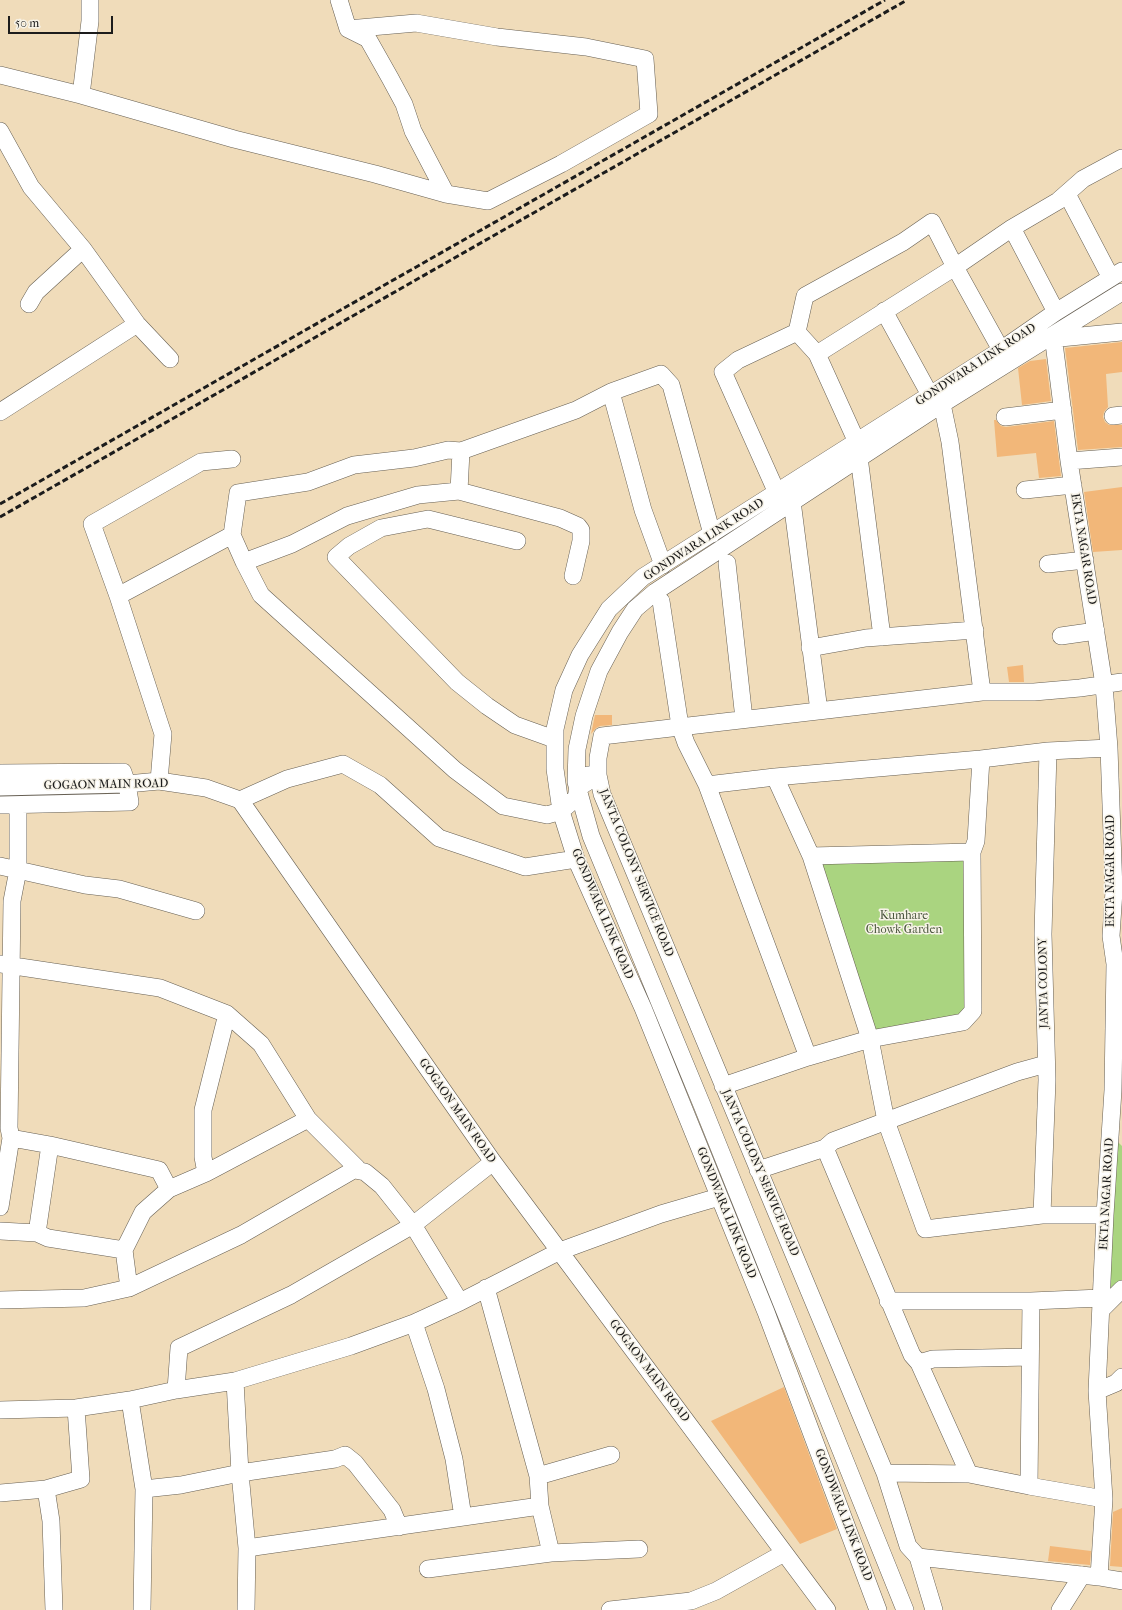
<!DOCTYPE html>
<style>
body{margin:0}
#map{position:relative;width:1122px;height:1610px;overflow:hidden;background:#f0dcba;font-family:"IM FELL French Canon",serif}
canvas{display:block}
.scale{position:absolute;left:8px;top:16px;width:105px;height:18px;box-sizing:border-box;border:2px solid #1c1c1c;border-top:0;padding-left:5px;font-size:12px;line-height:14px;white-space:nowrap;color:#1c1c1c;-webkit-text-stroke:3px #f7f3e8;paint-order:stroke}
</style>
<div id="map">
<canvas width="1122" height="1610"></canvas>
<div class="scale">50 m</div>
</div>
<script>
const context = document.querySelector('canvas').getContext('2d');
context.lineJoin = 'round';
function paint(path, color) { context.fillStyle = color; context.fill(path, 'evenodd'); }
const poly = rows => new Path2D(rows.map(r => 'M' + r).join(''));
function trace(path, color, width, dash) { context.strokeStyle = color; context.lineWidth = width; context.lineCap = dash ? 'butt' : 'round'; context.setLineDash(dash || []); context.stroke(path); }
function write(font, color, halo, rows, align = 'center') {
  context.font = font + ' "IM FELL French Canon",serif'; context.lineWidth = 3; context.setLineDash([]); context.textBaseline = 'middle'; context.strokeStyle = halo; context.fillStyle = color; for (const [text, x, y, turn = 0] of rows) {
    context.save(); context.translate(x, y); context.rotate((+turn || 0) * Math.PI / 180); context.textAlign = isNaN(turn) ? turn : align; if (halo) context.strokeText(text, 0, 0); context.fillText(text, 0, 0); context.restore();
  }
}
const green = poly([
 [972,852,973,1011,870,1039,811,856],
 [1115,1139,1122,1146,1122,1282,1106,1299]
]);
const building = poly([
 [1122,342,1122,372,1106,374,1108,407,1104,412,1103,417,1105,422,1109,425,1122,425,1122,447,1078,450,1065,348],
 [1046,359,1051,401,1022,405,1018,368,1030,361],
 [994,420,996,420,1001,426,1006,427,1054,421,1061,476,1039,478,1036,453,997,457],
 [1122,487,1122,550,1093,552,1084,492],
 [1023,665,1024,682,1009,682,1007,667],
 [595,715,612,715,612,725,600,726,596,728,591,734],
 [784,1387,837,1529,800,1544,711,1421],
 [1122,1508,1122,1567,1110,1566,1113,1512],
 [1050,1546,1091,1551,1090,1565,1048,1561]
]);
const minor = poly([
 [339,0,348,29,368,39,390,78,404,104,413,131,446,194,488,201,561,164,649,114,645,59,586,47,497,37,416,23,348,29],
 [0,75,81,95,234,139,375,174,446,194],
 [81,95,90,21,90,0],
 [0,131,31,187,83,249,137,324,170,359],
 [1067,194,1111,278],
 [1012,228,1056,312],
 [29,304,36,292,83,249],
 [884,311,930,395],
 [797,332,805,296,903,242,932,222,955,267,1012,228,1058,201,1083,179,1122,158],
 [797,332,817,354,855,438,859,457,882,637],
 [1053,335,1069,461,1104,685,1109,748,1114,891,1111,936,1115,964,1113,1090,1105,1215,1097,1391,1104,1499,1099,1577],
 [1060,338,1122,332],
 [817,354,955,267,1001,350],
 [611,392,576,410,461,451,448,450,414,458,354,465,308,482,238,493,232,535,244,562,261,595,455,770,503,806,547,815,561,811,576,798,578,788,598,775,598,758,602,736,982,692,1034,692,1080,688,1122,682],
 [942,404,950,442,982,692],
 [0,412,137,324],
 [1113,416,1122,415],
 [1005,417,1063,410],
 [461,451,459,491,560,518,578,526,581,530,581,541,573,576],
 [1069,461,1122,457],
 [1025,490,1073,485],
 [777,493,723,372,738,360,797,332],
 [792,501,819,711],
 [517,541,428,519,381,528,349,546,336,557,457,682,487,706,515,725,554,739],
 [244,562,292,544,347,516,418,495,459,491],
 [727,563,744,719],
 [1048,564,1085,560],
 [663,565,643,510,611,392,661,374,671,385,712,534],
 [118,596,232,535],
 [661,601,680,726,686,743,707,785,808,1057],
 [1061,636,1096,631],
 [810,648,866,638,975,630],
 [0,773,123,772,127,784,130,802,0,805],
 [588,775,598,775,602,794,885,1473,908,1546,918,1557,934,1610],
 [775,777,811,856,870,1039,886,1121,925,1229,1042,1215,1105,1215],
 [159,781,163,734,118,596,92,524,201,462,232,459],
 [707,785,775,777,981,759,1048,751,1109,748],
 [0,787,127,784,159,781,206,788,240,800,493,1162,827,1610],
 [240,800,287,779,343,764,380,785,439,838,525,867,576,859],
 [811,856,972,852],
 [0,866,85,885,119,889,196,911],
 [0,964,160,988,227,1014,261,1044,308,1119,357,1168,355,1170,365,1172,382,1186,413,1225,460,1302],
 [723,1086,808,1057,870,1039,963,1022,973,1011,972,852,976,841,981,759],
 [11,1138,50,1145,37,1233],
 [50,1145,159,1170,169,1189],
 [825,1148,912,1355,919,1363,969,1474],
 [758,1170,825,1148,833,1141,1017,1072,1046,1064],
 [206,1173,203,1157,203,1110,227,1014],
 [0,1207,11,1138,9,1128,12,901,18,870,18,805],
 [1042,1215,1047,1080,1043,934,1048,751],
 [0,1231,37,1233,48,1238,124,1250],
 [129,1288,124,1250,143,1212,169,1189,206,1173,308,1119],
 [486,1288,538,1476,540,1506,551,1553],
 [0,1300,84,1298,129,1288,241,1235,357,1168],
 [888,1301,1031,1301,1101,1298],
 [1101,1310,1122,1289],
 [414,1323,436,1389,454,1459,463,1517],
 [919,1363,933,1359,1030,1357],
 [235,1381,240,1473,247,1548,246,1610],
 [176,1390,179,1348,291,1295,413,1225,493,1162],
 [1097,1391,1116,1383,1122,1377],
 [130,1400,144,1489,142,1610],
 [0,1410,76,1408,130,1400,176,1390,235,1381,351,1346,414,1323,460,1302,560,1251,661,1214,719,1197],
 [885,1473,969,1474,1029,1486,1104,1499],
 [538,1476,611,1455],
 [1029,1486,1031,1301],
 [46,1489,51,1521,54,1610],
 [144,1489,181,1485,240,1473,335,1459,345,1455,355,1463,392,1510,399,1527],
 [0,1493,46,1489,81,1479,76,1408],
 [247,1548,540,1506],
 [918,1557,1099,1577,1122,1581],
 [428,1569,551,1553,639,1549],
 [610,1610,691,1601,716,1591,784,1553],
 [878,1610,766,1312,643,1008,576,859,561,811,555,769,555,729,564,690,580,655,609,609,643,577,1001,350,1056,312,1122,271],
 [905,1610,702,1105,591,836,576,782,577,749,584,716,599,671,620,632,635,609,655,592,942,404,1122,292],
 [1060,1610,1082,1575]
]);
const rail = poly([
 [0,504,885,0],
 [0,517,907,0]
]);
const streetNames = [
 ["GONDWARA LINK ROAD",976,365,-33],
 ["GONDWARA LINK ROAD",704,540,-33],
 ["EKTA NAGAR ROAD",1083,549,81],
 ["GOGAON MAIN ROAD",106,785,-1],
 ["EKTA NAGAR ROAD",1111,871,-90],
 ["JANTA COLONY SERVICE ROAD",636,873,68],
 ["GONDWARA LINK ROAD",602,914,67],
 ["JANTA COLONY",1044,983,-91],
 ["GOGAON MAIN ROAD",457,1111,55],
 ["JANTA COLONY SERVICE ROAD",760,1173,67],
 ["EKTA NAGAR ROAD",1107,1194,-87],
 ["GONDWARA LINK ROAD",726,1213,68],
 ["GOGAON MAIN ROAD",649,1371,53],
 ["GONDWARA LINK ROAD",843,1515,69]
];
const parkNames = [
 ["Kumhare",904,916],
 ["Chowk Garden",904,930]
];
paint(green, '#aad480');
paint(building, '#f2b779');
trace(minor, '#665f53', 18);
trace(minor, '#fff', 17);
trace(rail, '#1c1c1c', 3, [6, 3]);
write('12px', '#1c1c1c', '#f7f3e8', streetNames);
write('12px', '#47533a', '#f7f3e8', parkNames);
</script>
